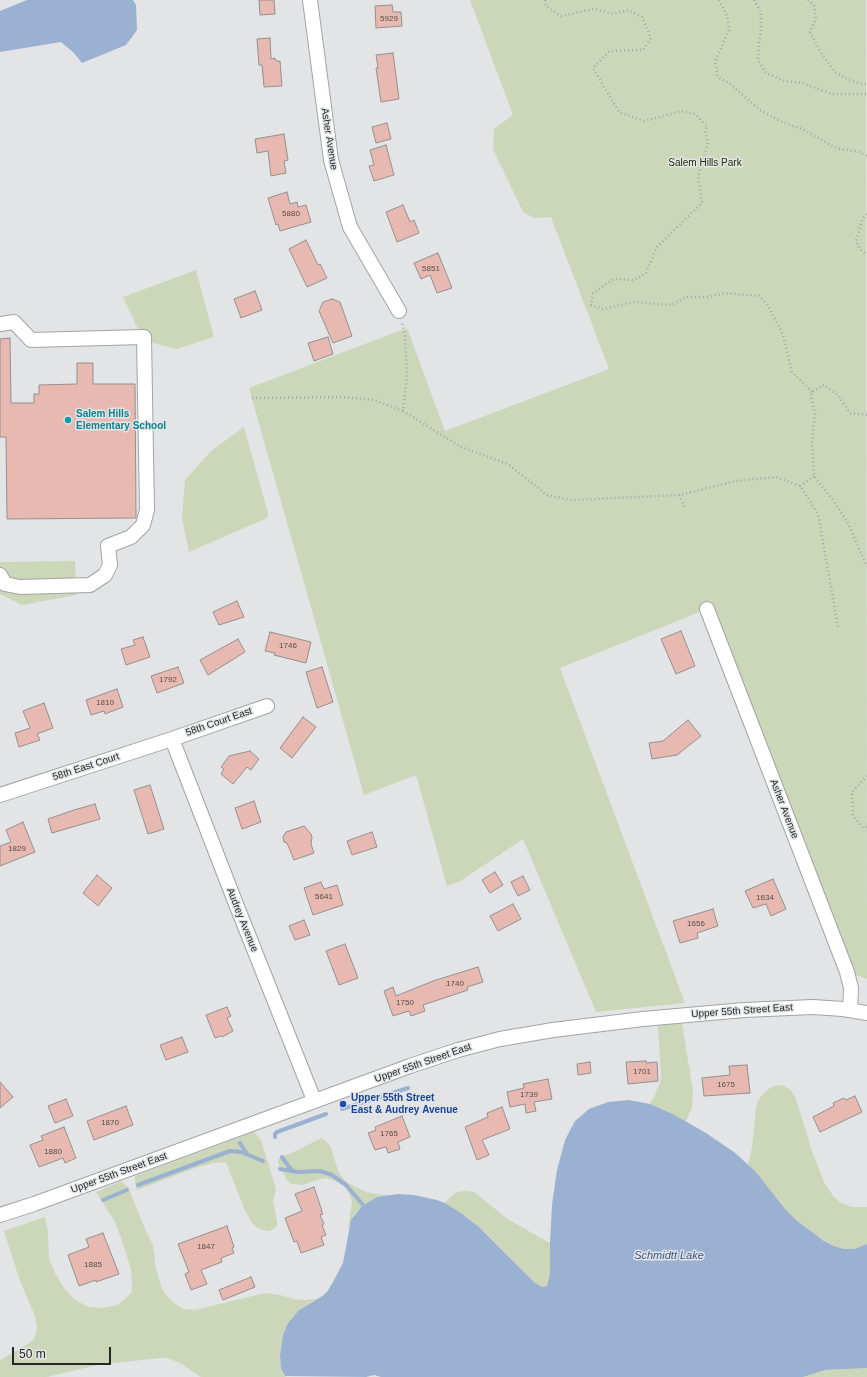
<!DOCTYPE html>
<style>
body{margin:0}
#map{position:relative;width:867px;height:1377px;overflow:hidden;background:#e3e4e6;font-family:Arial,sans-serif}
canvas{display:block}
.scale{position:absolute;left:12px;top:1347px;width:99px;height:18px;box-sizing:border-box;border:2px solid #272728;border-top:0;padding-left:5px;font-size:12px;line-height:14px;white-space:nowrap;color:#272728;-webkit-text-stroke:3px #e3e4e6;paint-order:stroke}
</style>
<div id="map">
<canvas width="867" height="1377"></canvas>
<div class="scale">50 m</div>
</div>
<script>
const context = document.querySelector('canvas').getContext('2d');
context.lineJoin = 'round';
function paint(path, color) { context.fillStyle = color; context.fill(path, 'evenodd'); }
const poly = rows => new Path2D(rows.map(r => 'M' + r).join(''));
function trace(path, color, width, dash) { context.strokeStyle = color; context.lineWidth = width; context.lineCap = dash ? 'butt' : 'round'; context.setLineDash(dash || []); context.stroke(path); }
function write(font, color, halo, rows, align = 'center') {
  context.font = font + ' Arial,sans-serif'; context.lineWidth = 3; context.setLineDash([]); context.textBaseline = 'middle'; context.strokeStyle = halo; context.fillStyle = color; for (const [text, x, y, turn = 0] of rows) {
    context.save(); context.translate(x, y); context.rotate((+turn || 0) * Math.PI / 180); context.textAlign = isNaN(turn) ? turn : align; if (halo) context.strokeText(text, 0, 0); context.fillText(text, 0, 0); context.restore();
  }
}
const green = poly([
 [470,0,866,0,867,979,847,972,707,609,560,668,685,1003,596,1012,523,839,459,882,447,886,416,775,364,795,249,388,407,328,445,431,609,369,551,217,534,218,523,212,493,149,494,129,513,115],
 [196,270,214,337,177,349,153,343,138,329,123,297],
 [244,427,268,513,267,518,189,552,182,518,185,480,211,451],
 [75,561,76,595,22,605,0,594,0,562],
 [682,1023,693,1091,692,1107,686,1121,667,1111,650,1104,659,1086,661,1078,658,1026],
 [777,1085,784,1086,791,1090,796,1099,813,1154,825,1184,834,1197,840,1202,851,1207,867,1207,867,1244,854,1249,844,1249,834,1246,818,1237,790,1215,748,1164,752,1148,756,1108,758,1101,762,1095,770,1088],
 [254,1132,261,1140,276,1189,273,1201,277,1221,277,1225,275,1228,269,1231,263,1230,258,1228,252,1223,244,1208,226,1162,214,1163,195,1168,137,1190,135,1183,135,1176],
 [321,1138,325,1140,331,1147,338,1171,346,1182,366,1192,375,1194,388,1195,372,1200,362,1206,354,1215,348,1230,352,1201,349,1193,344,1186,336,1181,326,1178,317,1180,303,1185,291,1184,287,1180,279,1165,278,1160,279,1158,298,1150],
 [121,1181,128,1187,145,1229,153,1245,156,1268,161,1286,165,1294,173,1302,183,1309,195,1310,265,1293,280,1295,294,1299,304,1300,316,1299,324,1295,303,1307,295,1314,288,1323,283,1335,280,1356,281,1370,286,1377,201,1377,180,1363,167,1358,160,1358,97,1365,47,1377,0,1377,0,1360,31,1342,35,1337,37,1326,35,1316,19,1278,4,1231,45,1217,48,1231,49,1259,55,1273,64,1288,74,1299,88,1307,102,1308,117,1305,126,1298,131,1293,132,1286,131,1270,124,1246,115,1222,96,1192],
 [465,1191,474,1192,509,1220,550,1243,550,1273,547,1286,542,1287,535,1283,485,1232,467,1217,445,1203,451,1196,458,1192],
 [867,1368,867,1377,803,1377,825,1370]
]);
const water = poly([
 [27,0,133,0,136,5,137,30,126,45,82,63,74,53,61,42,0,52,0,11],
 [629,1100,650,1104,673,1114,706,1133,734,1152,755,1171,785,1209,796,1220,824,1241,834,1246,844,1249,854,1249,867,1244,867,1368,825,1370,803,1377,381,1377,374,1375,366,1377,285,1376,281,1369,280,1356,283,1335,288,1323,299,1310,321,1297,327,1292,333,1282,343,1263,351,1220,362,1206,377,1197,398,1194,414,1195,437,1200,445,1203,461,1213,479,1227,535,1283,542,1287,547,1286,550,1273,550,1243,552,1205,557,1170,565,1140,575,1121,589,1109,608,1102]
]);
const stream = poly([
 [342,1109,408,1088],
 [275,1137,275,1134,277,1132,326,1114],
 [240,1143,247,1154],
 [282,1157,289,1167,293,1171],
 [280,1169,298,1172,320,1171,332,1175,346,1185,363,1205],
 [138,1185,230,1151,241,1152,263,1161],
 [103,1200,127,1190]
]);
const building = poly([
 [259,0,274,0,275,14,260,15,259,0],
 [392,5,393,12,401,12,402,26,376,28,375,6,392,5],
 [270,38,271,59,275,58,276,61,280,61,282,86,264,87,262,65,259,65,257,39,270,38],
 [393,53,399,99,381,102,376,68,378,68,376,55,393,53],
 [387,123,391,139,376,143,372,127,387,123],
 [284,134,288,160,284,161,286,173,271,176,268,151,257,153,255,139,284,134],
 [386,145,394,175,374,181,369,166,374,165,370,150,386,145],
 [287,192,290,204,297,202,298,207,306,205,311,222,280,231,278,224,276,225,268,198,287,192],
 [403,205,410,222,414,220,419,233,397,242,386,212,403,205],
 [306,240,318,265,320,264,327,278,307,287,289,249,306,240],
 [438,253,452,288,437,293,430,275,421,279,414,263,438,253],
 [255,291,262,310,241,318,234,299,255,291],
 [332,299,340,302,352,336,333,343,319,311,323,302,332,299],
 [328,337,333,354,314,361,308,343,328,337],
 [10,338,11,403,34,403,34,394,39,394,39,385,77,384,77,363,93,363,93,384,135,384,136,518,7,519,6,437,0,437,0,339,10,338],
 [237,601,244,617,219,625,213,612,237,601],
 [681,631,695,666,676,674,661,639,681,631],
 [270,632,311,642,306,663,274,655,275,653,265,651,270,632],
 [143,637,150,657,126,665,121,649,135,645,133,640,143,637],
 [238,639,245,652,208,675,200,660,238,639],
 [178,667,184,683,157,693,151,676,178,667],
 [322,667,333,702,317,708,306,672,322,667],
 [117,689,123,707,105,714,104,711,91,715,86,700,117,689],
 [44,703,53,728,37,734,40,740,19,747,15,733,30,728,23,711,44,703],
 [303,717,316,727,292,758,280,748,303,717],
 [688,720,701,736,677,755,652,759,649,743,663,741,688,720],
 [250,751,259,759,251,770,247,767,233,784,221,774,224,769,221,767,229,756,250,751],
 [150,785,164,829,148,834,134,790,150,785],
 [254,801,261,822,242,829,235,808,254,801],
 [95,804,100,819,52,833,48,819,74,810,95,804],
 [23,822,35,852,0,866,0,846,11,842,6,830,23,822],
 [304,826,311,834,312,837,311,844,314,853,294,860,287,843,284,842,283,837,286,832,304,826],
 [372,832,377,847,352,855,347,841,372,832],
 [495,872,503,885,490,893,482,880,495,872],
 [97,875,112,888,98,906,83,893,97,875],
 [523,876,530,890,518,896,511,882,523,876],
 [773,879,786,909,771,916,766,904,753,908,745,891,773,879],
 [321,882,324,889,337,885,343,905,313,915,304,888,321,882],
 [513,904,521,919,498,931,490,916,513,904],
 [713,909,718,926,697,933,698,938,680,943,673,921,713,909],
 [304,920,310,935,295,940,289,926,304,920],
 [345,944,358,978,339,985,326,951,345,944],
 [478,967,483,982,467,987,468,990,423,1005,425,1011,411,1016,409,1011,393,1016,384,991,393,987,396,996,433,981,478,967],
 [227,1007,231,1016,227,1018,233,1031,222,1037,221,1036,215,1038,206,1015,227,1007],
 [182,1037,188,1052,166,1060,160,1045,182,1037],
 [646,1061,646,1063,657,1062,658,1081,628,1084,626,1062,646,1061],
 [590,1062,591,1073,578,1075,577,1064,590,1062],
 [747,1065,750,1093,704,1096,702,1078,730,1075,729,1066,747,1065],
 [548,1079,552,1099,534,1102,536,1111,526,1113,525,1104,510,1107,507,1092,524,1088,523,1084,548,1079],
 [0,1082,13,1097,0,1108,0,1082],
 [855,1096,862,1112,820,1132,813,1117,834,1106,833,1103,844,1098,846,1100,855,1096],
 [66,1099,73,1116,55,1123,48,1106,66,1099],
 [126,1106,133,1125,94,1140,87,1121,126,1106],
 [502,1107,510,1129,482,1140,489,1155,477,1160,465,1127,488,1117,487,1113,502,1107],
 [402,1116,410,1137,398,1142,400,1149,388,1153,386,1147,375,1150,368,1133,376,1130,375,1127,402,1116],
 [64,1127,76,1158,65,1163,63,1158,39,1167,30,1145,43,1140,41,1136,64,1127],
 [314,1187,322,1211,321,1211,323,1214,320,1215,324,1224,322,1225,326,1235,321,1237,324,1245,301,1253,297,1241,294,1242,285,1218,302,1211,295,1194,314,1187],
 [227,1226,234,1247,232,1248,234,1253,221,1258,222,1262,201,1270,207,1284,191,1290,185,1274,189,1272,178,1244,227,1226],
 [103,1233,119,1274,96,1282,96,1280,79,1286,68,1255,89,1247,86,1239,103,1233],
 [251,1277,255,1287,223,1300,219,1290,251,1277]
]);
const path = poly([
 [545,0,546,6,561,16,594,9,613,14,628,10,642,17,651,38,643,50,610,51,593,68,619,112,644,121,682,111,695,114,707,126,705,131,708,143,698,177,702,203,657,247,646,273,634,280,614,279,593,293,591,305,603,309,634,302,672,305,686,297,708,297,725,293,759,296,768,305,783,335,792,372,812,392],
 [719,0,727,16,729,30,715,62,718,77,729,83,760,110,782,122,802,129,836,148,859,152,867,156],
 [754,0,761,12,761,32,759,43,758,60,766,73,784,81,802,83,832,94,867,94],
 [808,0,814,5,816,19,810,32,822,54,835,72,847,79,861,84,867,84],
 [867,214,863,218,856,241,860,249,867,255],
 [252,398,342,397,374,400,403,411,407,374,405,337,402,323],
 [403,411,461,447,508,464,547,495,572,500,679,495,736,481,776,477,800,486,818,514,838,627],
 [867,415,850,413,838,395,824,385,812,392,811,396,815,414,812,440,814,476,833,500,848,523,867,567],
 [800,486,814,476],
 [679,495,685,508],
 [867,776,852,792,853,815,863,828,867,826]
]);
const minor = poly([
 [310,0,331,160,350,227,399,311],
 [0,324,14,322,31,340,144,337,147,510,143,525,131,537,108,546,110,565,105,575,90,585,20,587,5,584,0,575],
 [707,609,847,972,851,988,850,1010],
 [172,739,234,899,314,1100],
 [0,795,172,739,267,706],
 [0,1215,34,1204,410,1066,458,1050,500,1039,553,1030,643,1019,744,1010,813,1007,843,1009,867,1013]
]);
const markers = [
 [68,420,4,"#0f9aa8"],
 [343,1104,4,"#1a4fb4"]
];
const numberNames = [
 ["5929",389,19],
 ["5880",291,214],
 ["5851",431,269],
 ["1746",288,646],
 ["1792",168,680],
 ["1810",105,703],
 ["1829",17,849],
 ["5641",324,897],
 ["1634",765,898],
 ["1656",696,924],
 ["1740",455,984],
 ["1750",405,1003],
 ["1701",642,1072],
 ["1675",726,1085],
 ["1739",529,1095],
 ["1870",110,1123],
 ["1765",389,1134],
 ["1880",53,1152],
 ["1847",206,1247],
 ["1885",93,1265]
];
const streetNames = [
 ["Asher Avenue",329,139,81],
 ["58th Court East",219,722,-19],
 ["58th East Court",86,767,-18],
 ["Asher Avenue",784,809,69],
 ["Audrey Avenue",242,920,68],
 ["Upper 55th Street East",742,1011,-4],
 ["Upper 55th Street East",423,1063,-19],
 ["Upper 55th Street East",119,1173,-20]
];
const parkNames = [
 ["Salem Hills Park",705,163]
];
const cultureNames = [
 ["Salem Hills",76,414],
 ["Elementary School",76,426]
];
const transitNames = [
 ["Upper 55th Street",351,1098],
 ["East & Audrey Avenue",351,1110]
];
const waterNames = [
 ["Schmidtt Lake",669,1256]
];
paint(green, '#cbd7b8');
paint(water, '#9bb1d2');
trace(stream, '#9bb1d2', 4);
paint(building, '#e7b9b1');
trace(building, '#939090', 1);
trace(minor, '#a3a3a6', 16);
trace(path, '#a6a6a8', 2.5, [1, 3]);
trace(minor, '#fff', 14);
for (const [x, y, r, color] of markers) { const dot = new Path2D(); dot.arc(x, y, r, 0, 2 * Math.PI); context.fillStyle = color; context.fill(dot); trace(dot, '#e3e4e6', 1.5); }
write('8px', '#574c4a', null, numberNames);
write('10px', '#272728', '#e3e4e6', streetNames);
write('10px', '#222f02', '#e3e4e6', parkNames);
write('bold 10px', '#0d838f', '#e3e4e6', cultureNames, 'left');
write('bold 10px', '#164399', '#e3e4e6', transitNames, 'left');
write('italic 11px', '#375583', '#e3e4e6', waterNames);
</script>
